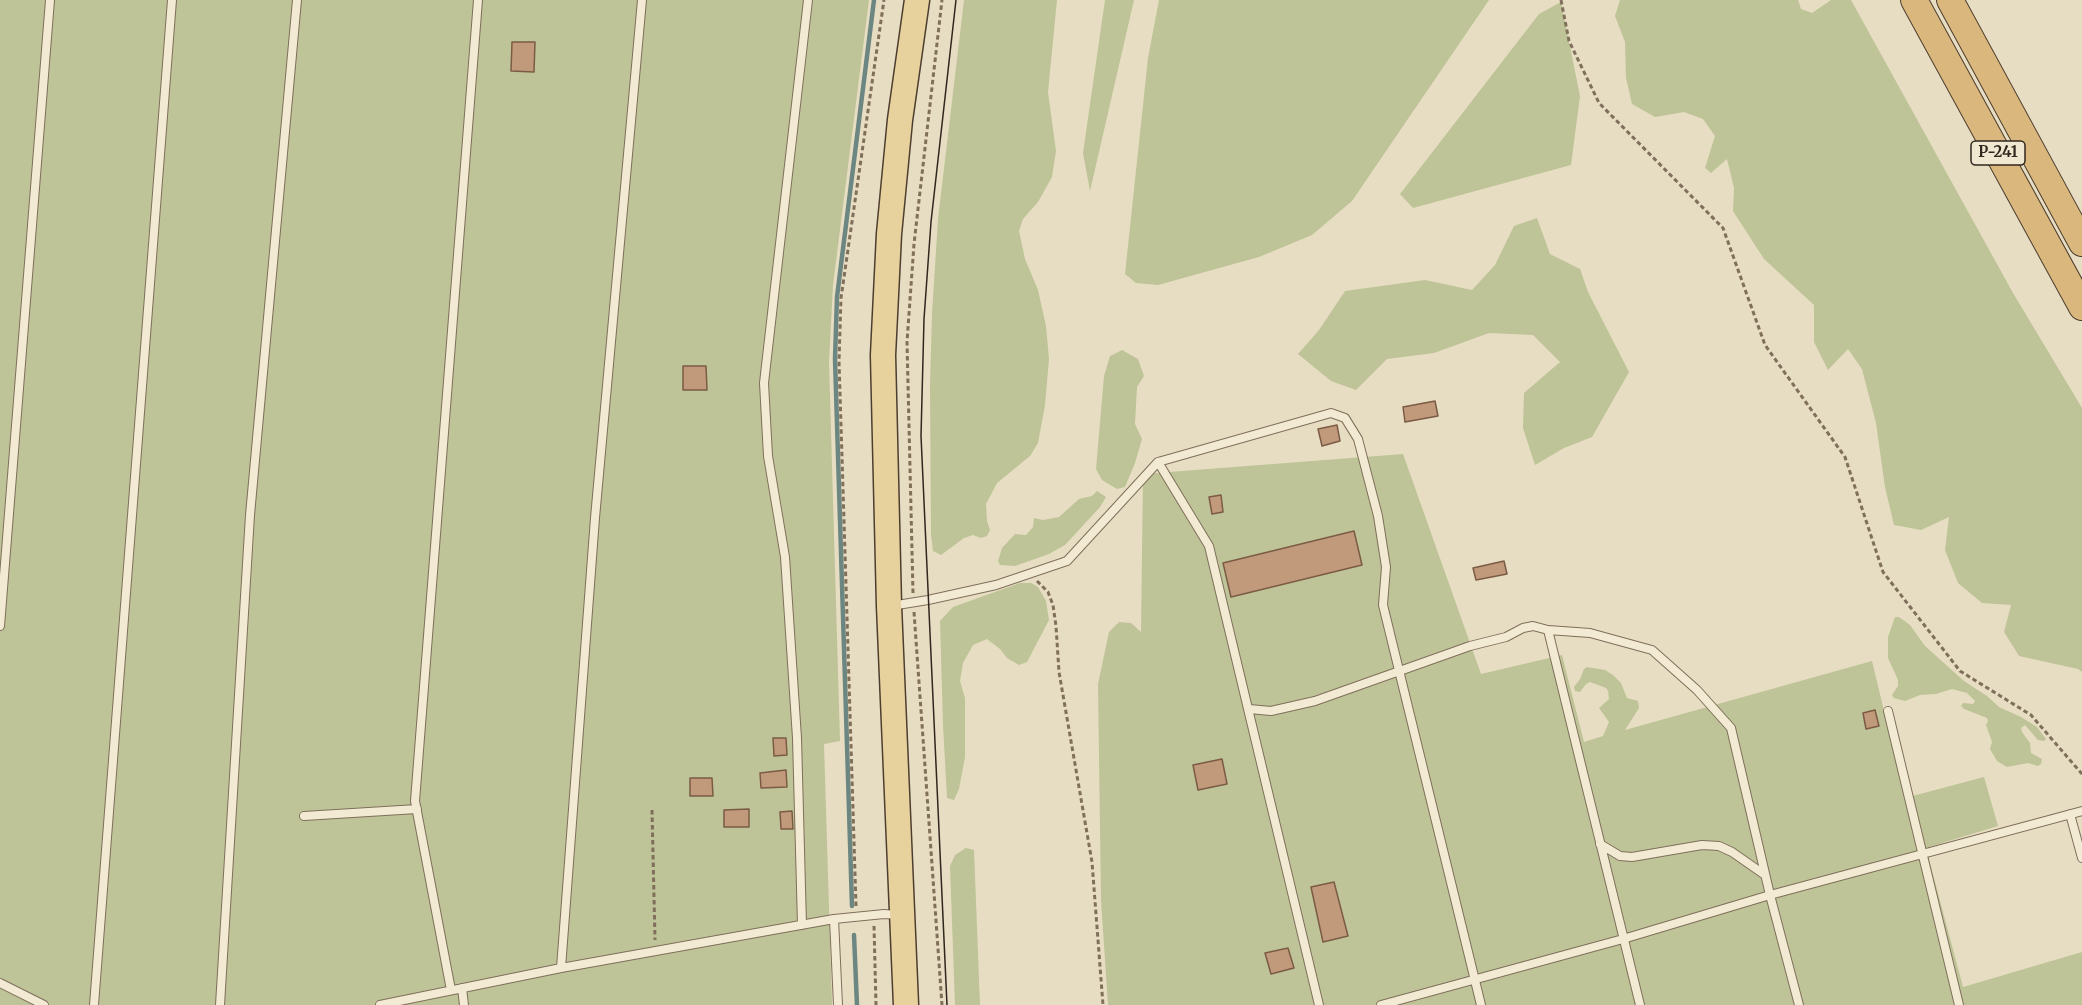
<!DOCTYPE html>
<meta charset="utf-8">
<style>
body{margin:0}
canvas{display:block;background:#e7ddc2}
</style>
<canvas width="2082" height="1005"></canvas>
<script>
const context = document.querySelector('canvas').getContext('2d');
context.lineJoin = 'round';
function paint(path, color) { context.fillStyle = color; context.fill(path, 'evenodd'); }
const poly = rows => new Path2D(rows.map(r => 'M' + r).join(''));
function trace(path, color, width, dash) { context.strokeStyle = color; context.lineWidth = width; context.lineCap = dash ? 'butt' : 'round'; context.setLineDash(dash || []); context.stroke(path); }
function write(font, color, halo, rows, align = 'center') {
  context.font = font + ' Merriweather,serif'; context.lineWidth = 4.5; context.setLineDash([]); context.textBaseline = 'middle'; context.strokeStyle = halo; context.fillStyle = color; for (const [text, x, y, turn = 0] of rows) {
    context.save(); context.translate(x, y); context.rotate((+turn || 0) * Math.PI / 180); context.textAlign = isNaN(turn) ? turn : align; if (halo) context.strokeText(text, 0, 0); context.fillText(text, 0, 0); context.restore();
  }
}
const green = poly([
 [0,0,869,0,833,285,829,362,840,741,824,744,832,1005,0,1005],
 [964,0,1057,0,1048,92,1056,151,1052,177,1038,202,1023,219,1019,231,1025,259,1038,290,1046,326,1049,359,1045,405,1038,443,1030,456,997,483,986,504,987,521,990,530,987,536,981,538,973,535,964,538,941,555,933,551,931,535,930,386,932,314,938,219],
 [1105,0,1134,0,1090,191,1083,153],
 [1159,0,1489,0,1352,201,1312,235,1259,257,1158,285,1136,283,1125,274,1148,58],
 [1620,0,1798,0,1801,9,1812,13,1831,0,1851,0,2013,293,2082,408,2082,672,2078,669,2019,656,2004,632,2011,605,1982,603,1958,583,1945,550,1949,517,1921,530,1894,525,1885,487,1876,423,1862,369,1848,349,1828,370,1814,342,1814,305,1764,259,1733,211,1734,188,1727,159,1711,173,1705,168,1715,136,1703,119,1684,112,1655,117,1632,104,1626,78,1625,42,1615,16],
 [1561,2,1580,96,1571,165,1413,208,1400,194,1539,14],
 [1537,218,1550,254,1580,269,1588,292,1629,372,1592,437,1564,448,1535,465,1523,428,1524,393,1560,362,1533,335,1489,333,1434,353,1387,359,1356,390,1331,381,1298,354,1319,330,1345,291,1425,280,1472,290,1495,265,1514,226],
 [1122,350,1138,359,1144,376,1137,387,1135,424,1142,439,1135,463,1125,487,1117,489,1102,480,1096,469,1104,376,1110,356],
 [1403,454,1481,674,1562,655,1584,742,1603,736,1609,722,1599,708,1609,699,1608,691,1606,688,1590,682,1586,684,1580,692,1575,691,1574,687,1580,679,1584,669,1587,667,1605,670,1613,675,1621,683,1627,698,1638,701,1639,708,1625,730,1872,661,1905,798,1984,777,1998,826,1926,848,1963,987,2082,952,2082,1005,1108,1005,1101,900,1098,684,1109,632,1119,622,1131,623,1141,632,1143,474],
 [1097,491,1106,497,1100,507,1065,545,1049,554,1015,566,1000,565,998,561,1002,548,1015,534,1026,535,1033,527,1034,518,1043,520,1059,517,1079,499,1092,496],
 [1020,583,1031,583,1038,587,1046,601,1049,620,1027,662,1019,665,1007,658,1000,649,987,639,973,645,963,663,960,681,965,698,965,757,959,789,954,800,947,798,943,725,940,621,953,607],
 [1895,617,1899,617,1910,625,1925,646,1964,681,1987,696,1999,707,2021,717,2037,727,2046,739,2044,741,2038,740,2025,725,2021,728,2022,732,2030,743,2031,753,2042,759,2041,764,2038,766,2028,763,2007,767,1997,761,1990,749,1992,742,1986,725,1988,721,1987,718,1964,709,1961,706,1963,703,1973,704,1975,701,1967,693,1952,689,1936,694,1920,695,1905,701,1894,698,1892,695,1898,686,1898,680,1888,658,1888,637],
 [966,848,974,850,980,1005,955,1005,950,866,955,855]
]);
const stream = poly([
 [852,906,835,359,837,297,874,0],
 [854,935,857,1005]
]);
const building = poly([
 [512,42,535,42,534,72,511,71,512,42],
 [683,366,706,366,707,390,683,390,683,366],
 [1435,401,1438,416,1405,422,1403,407,1435,401],
 [1337,425,1340,441,1322,446,1318,429,1337,425],
 [1221,495,1223,512,1212,514,1209,497,1221,495],
 [1354,531,1362,565,1231,597,1223,563,1354,531],
 [1504,561,1507,574,1476,580,1473,568,1504,561],
 [1875,710,1879,726,1866,729,1863,713,1875,710],
 [773,738,786,738,787,755,774,756,773,738],
 [1222,759,1227,784,1198,790,1193,765,1222,759],
 [786,770,787,787,761,788,760,773,786,770],
 [690,778,712,778,713,796,690,796,690,778],
 [749,809,749,827,724,827,724,810,749,809],
 [792,811,793,829,781,829,780,812,792,811],
 [1334,882,1348,936,1323,942,1311,887,1334,882],
 [1288,948,1294,968,1271,974,1265,953,1288,948]
]);
const path = poly([
 [1561,0,1569,41,1599,103,1723,228,1765,345,1845,457,1883,572,1960,671,2031,715,2082,774],
 [1037,581,1048,592,1053,605,1056,626,1059,672,1092,862,1103,1005],
 [913,593,907,342,914,244,942,0],
 [914,612,942,1005],
 [652,810,655,940],
 [856,906,839,361,841,298,884,0],
 [874,926,876,1005]
]);
const service = poly([
 [1158,462,1331,413,1345,418,1358,439,1378,516,1386,567,1383,605,1481,1005],
 [891,606,928,600,996,585,1067,561,1158,462,1209,546,1319,1005],
 [0,626,50,0],
 [1548,630,1640,1005],
 [1249,709,1271,711,1315,701,1470,646,1506,637,1523,628,1533,626,1548,630,1590,633,1652,650,1697,690,1731,728,1770,895,1799,1005],
 [1888,711,1959,1005],
 [2070,814,2082,858],
 [304,816,417,809],
 [1600,844,1620,856,1632,857,1702,845,1719,846,1732,852,1765,875],
 [834,919,838,1005],
 [802,925,797,738,785,557,768,456,764,383,808,0],
 [561,968,595,518,642,0],
 [0,983,44,1005],
 [462,988,464,1005],
 [451,990,415,801,478,0],
 [94,1005,172,0],
 [220,1005,250,515,297,0],
 [380,1005,561,968,834,919,884,914,898,915],
 [1381,1005,1623,939,1770,895,2082,811]
]);
const primary = poly([
 [906,1005,889,606,883,355,889,234,900,120,917,0]
]);
const trunk = poly([
 [1914,0,2082,307],
 [1950,0,2082,243]
]);
const tram = poly([
 [947,1005,921,436,924,319,931,222,956,0]
]);
const shields = [
 [1998,153,54]
];
const shieldNames = [
 ["Р-241",1998,153]
];
paint(green, '#bec497');
trace(stream, '#6c8781', 4.5);
paint(building, '#c19a7c');
trace(building, '#7b5b44', 1.5);
trace(service, '#7f6f5b', 10);
trace(primary, '#4d3e2f', 27);
trace(trunk, '#4d3e2f', 28);
trace(path, '#7f6f5b', 3, [4.5, 3]);
trace(service, '#f3ead4', 8);
trace(primary, '#e7d19d', 24);
trace(trunk, '#dab77c', 26);
trace(tram, '#30271e', 1.5);
for (const [x, y, w] of shields) { const box = new Path2D(); box.roundRect(x - w / 2, y - 12, w, 24, 4.5); context.fillStyle = '#f0e7d0'; context.fill(box); trace(box, '#30271e', 1.5); }
write('bold 15px', '#30271e', null, shieldNames);
</script>
